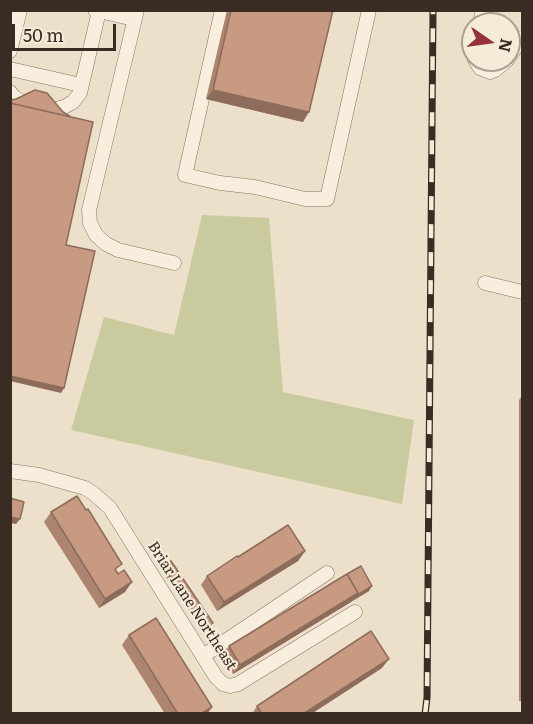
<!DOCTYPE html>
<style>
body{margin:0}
#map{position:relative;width:533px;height:724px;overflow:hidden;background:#ede0ca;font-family:Literata,serif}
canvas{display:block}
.frame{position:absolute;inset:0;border:12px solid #3a2c22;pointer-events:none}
.north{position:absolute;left:461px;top:12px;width:60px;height:60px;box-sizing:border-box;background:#f5ebd9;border:2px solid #aa9f90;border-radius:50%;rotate:103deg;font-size:16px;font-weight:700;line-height:24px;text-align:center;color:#3a2c22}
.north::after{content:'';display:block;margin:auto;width:21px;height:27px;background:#95323a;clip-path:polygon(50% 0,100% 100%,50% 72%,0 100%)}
.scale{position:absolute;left:12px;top:24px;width:104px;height:27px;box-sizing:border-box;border:3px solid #3a2c22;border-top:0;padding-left:8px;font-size:18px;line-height:21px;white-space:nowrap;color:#3a2c22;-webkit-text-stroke:4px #f5ebd9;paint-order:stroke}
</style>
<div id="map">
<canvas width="533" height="724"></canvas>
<div class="frame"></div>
<div class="north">N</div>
<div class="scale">50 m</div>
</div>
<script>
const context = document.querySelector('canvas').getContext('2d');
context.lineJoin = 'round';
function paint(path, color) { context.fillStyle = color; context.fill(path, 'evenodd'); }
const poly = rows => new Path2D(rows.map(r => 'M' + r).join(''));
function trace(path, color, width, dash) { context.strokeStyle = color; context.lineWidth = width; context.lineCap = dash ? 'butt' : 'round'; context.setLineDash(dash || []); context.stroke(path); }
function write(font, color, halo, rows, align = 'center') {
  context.font = font + ' Literata,serif'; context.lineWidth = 4.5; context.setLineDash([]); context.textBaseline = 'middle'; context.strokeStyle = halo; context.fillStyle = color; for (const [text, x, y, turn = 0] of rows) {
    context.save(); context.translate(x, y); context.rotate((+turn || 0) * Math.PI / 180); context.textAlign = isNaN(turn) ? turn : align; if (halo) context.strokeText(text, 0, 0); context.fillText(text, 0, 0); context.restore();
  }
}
const green = poly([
 [202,215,269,218,283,392,414,420,402,504,71,430,104,317,174,335]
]);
const minor = poly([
 [95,10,134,19],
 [137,10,89,210,90,223,96,235,106,244,118,250,174,263],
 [222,10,185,175,220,183,255,187,305,199,327,199,369,10],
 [480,24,483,10],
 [10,51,20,10],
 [509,57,522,38],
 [475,60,480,68,490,72,495,70,507,60],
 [10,69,81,85],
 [10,92,14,97,25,104,37,108,56,109,64,107,73,102,80,93,99,11],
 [485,283,522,292],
 [10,471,39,475,85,488,93,493,110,508,216,677,223,684,230,686,238,684,355,612],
 [203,656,327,573]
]);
const rail = poly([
 [425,714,427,698,433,10]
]);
const wall = poly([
 [227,10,333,10,303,122,206,99],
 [522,396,522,701,519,701,519,400],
 [51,512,117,572,125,592,99,608,44,522],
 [305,551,298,561,217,611,201,585,207,576,238,557],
 [163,566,211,626,203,631,161,569],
 [347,574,369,591,233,674,222,656,229,646],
 [129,635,212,707,207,714,165,714,122,645],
 [382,668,311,714,252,714,257,706]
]);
const shadedWall = poly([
 [213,90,309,112,303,122,206,99],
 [10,376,64,388,61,393,10,381],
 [10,517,20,519,16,524,10,523],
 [305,551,298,561,217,611,224,602],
 [132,582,125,592,99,608,105,599],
 [372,586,369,591,352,601,356,596],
 [358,593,351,602,233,674,240,665],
 [389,659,382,668,311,714,303,714],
 [212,707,207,714,201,714]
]);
const building = poly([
 [231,10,333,10,309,112,213,90,231,10],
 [35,90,47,93,63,112,71,117,10,103,10,100,16,99,35,90],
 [10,103,93,122,66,245,95,251,64,388,10,376,10,103],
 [77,496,86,510,88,509,122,564,115,569,118,574,124,570,132,582,105,599,51,512,77,496],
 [10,498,24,502,20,519,10,517,10,498],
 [288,525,305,551,224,602,207,576,237,556,238,557,288,525],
 [171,561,213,623,204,629,163,566,171,561],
 [361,566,372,586,356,596,358,593,347,574,361,566],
 [347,574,358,593,240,665,229,646,347,574],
 [156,618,212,707,201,714,178,714,129,635,156,618],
 [371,631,389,659,303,714,262,714,257,706,371,631]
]);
const streetNames = [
 ["Briar Lane Northeast",192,606,57]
];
paint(green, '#c9cb9e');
trace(minor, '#89725f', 15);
trace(minor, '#f8eedd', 14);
trace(rail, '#3a2c22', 7);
trace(rail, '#f5ebd9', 4.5, [14]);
paint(wall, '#ad8470');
paint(shadedWall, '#8d6c5b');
paint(building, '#c99a82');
trace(building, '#8d6c5b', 1.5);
write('15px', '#3a2c22', '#f5ebd9', streetNames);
</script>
